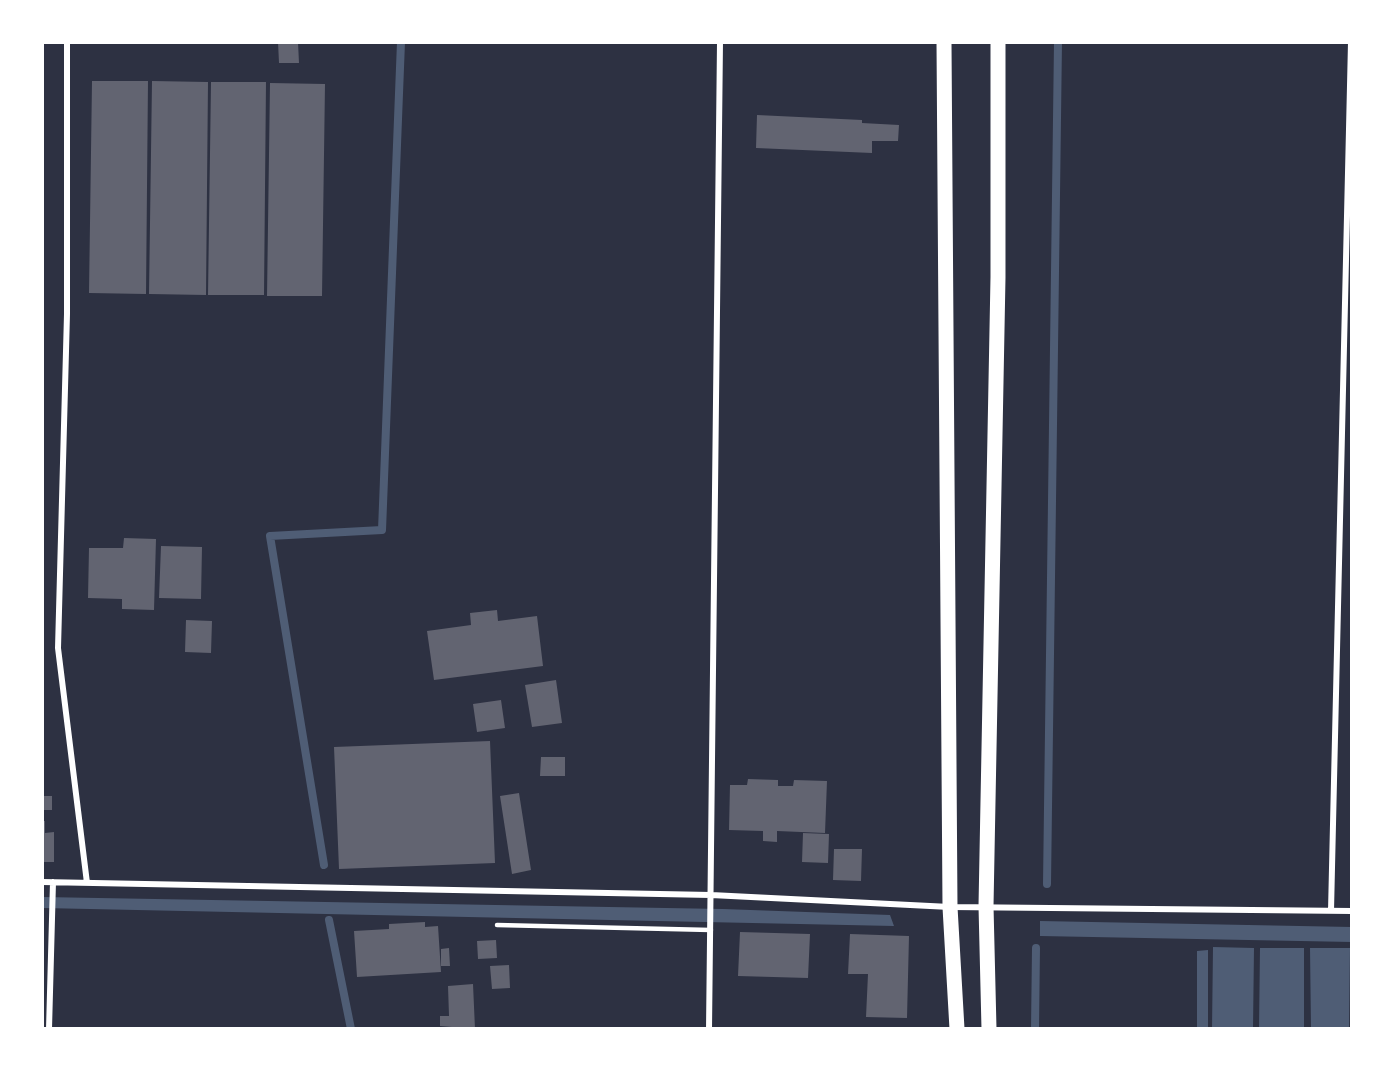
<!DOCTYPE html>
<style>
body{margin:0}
#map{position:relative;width:1394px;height:1071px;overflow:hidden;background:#2d3142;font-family:"DM Sans",sans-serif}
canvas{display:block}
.frame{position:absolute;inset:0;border:44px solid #fff;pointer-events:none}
</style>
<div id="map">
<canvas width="1394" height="1071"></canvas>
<div class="frame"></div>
</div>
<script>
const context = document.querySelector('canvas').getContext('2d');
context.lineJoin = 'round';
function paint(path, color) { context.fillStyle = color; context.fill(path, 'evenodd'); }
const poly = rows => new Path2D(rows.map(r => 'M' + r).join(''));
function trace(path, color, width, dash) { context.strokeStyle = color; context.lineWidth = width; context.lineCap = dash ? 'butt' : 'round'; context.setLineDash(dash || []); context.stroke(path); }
const water = poly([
 [42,897,723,909,890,915,894,926,42,908],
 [1040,921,1352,927,1352,942,1040,936],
 [1213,947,1254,948,1253,1029,1212,1029],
 [1260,948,1304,948,1304,1029,1259,1029],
 [1310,948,1350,948,1349,1029,1311,1029],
 [1208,950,1208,1029,1197,1029,1197,951]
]);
const stream = poly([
 [324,865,270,536,382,530,401,42],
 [1047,884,1058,42],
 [329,920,351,1029],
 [1035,1029,1036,948]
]);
const building = poly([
 [278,42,298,42,299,63,279,63],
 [92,81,148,81,146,294,89,293],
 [152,81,208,82,206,295,149,294],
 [211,82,266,82,264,295,208,295],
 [270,83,325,84,322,296,267,296],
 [757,115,862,120,862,123,899,125,898,141,872,141,872,153,756,148],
 [124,538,156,539,154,610,122,609,122,599,88,598,89,548,123,548],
 [161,546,202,547,201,599,159,598],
 [497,610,498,621,537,616,543,666,434,680,427,631,471,625,470,613],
 [186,620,212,621,211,653,185,652],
 [556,680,562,723,532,727,525,685],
 [501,700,505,728,477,732,473,704],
 [490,741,495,863,339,869,334,747],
 [541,757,565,757,565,776,540,776],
 [748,779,778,780,778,786,793,786,794,780,827,781,825,833,777,831,777,842,763,841,763,831,729,830,730,785,747,785],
 [519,793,531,870,512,874,500,796],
 [42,796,52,796,52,810,42,810],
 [42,821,45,821,45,833,54,832,54,862,42,862],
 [803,833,829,834,828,863,802,862],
 [834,849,862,849,861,881,833,880],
 [425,922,425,927,438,926,441,972,357,977,354,931,389,929,389,924],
 [740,932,810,934,808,978,738,976],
 [850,934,909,936,907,1018,866,1017,868,974,848,974],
 [496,940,497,958,478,959,477,941],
 [449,948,450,966,441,966,441,949],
 [509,965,510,988,492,989,490,966],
 [473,984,475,1029,440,1026,440,1016,449,1016,448,986]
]);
const service = poly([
 [497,925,711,930]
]);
const minor = poly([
 [67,42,67,314,58,648,87,883],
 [42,882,711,895,950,907,1352,911],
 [1331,911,1351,42],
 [49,1029,53,882],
 [709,1029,720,42]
]);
const primary = poly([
 [944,42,950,907,957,1029],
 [989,1029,986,906,998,277,998,42]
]);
paint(water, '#4f5d75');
trace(stream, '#4f5d75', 8);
paint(building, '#626471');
trace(service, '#fff', 4.5);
trace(minor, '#fff', 6);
trace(primary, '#fff', 15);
</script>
